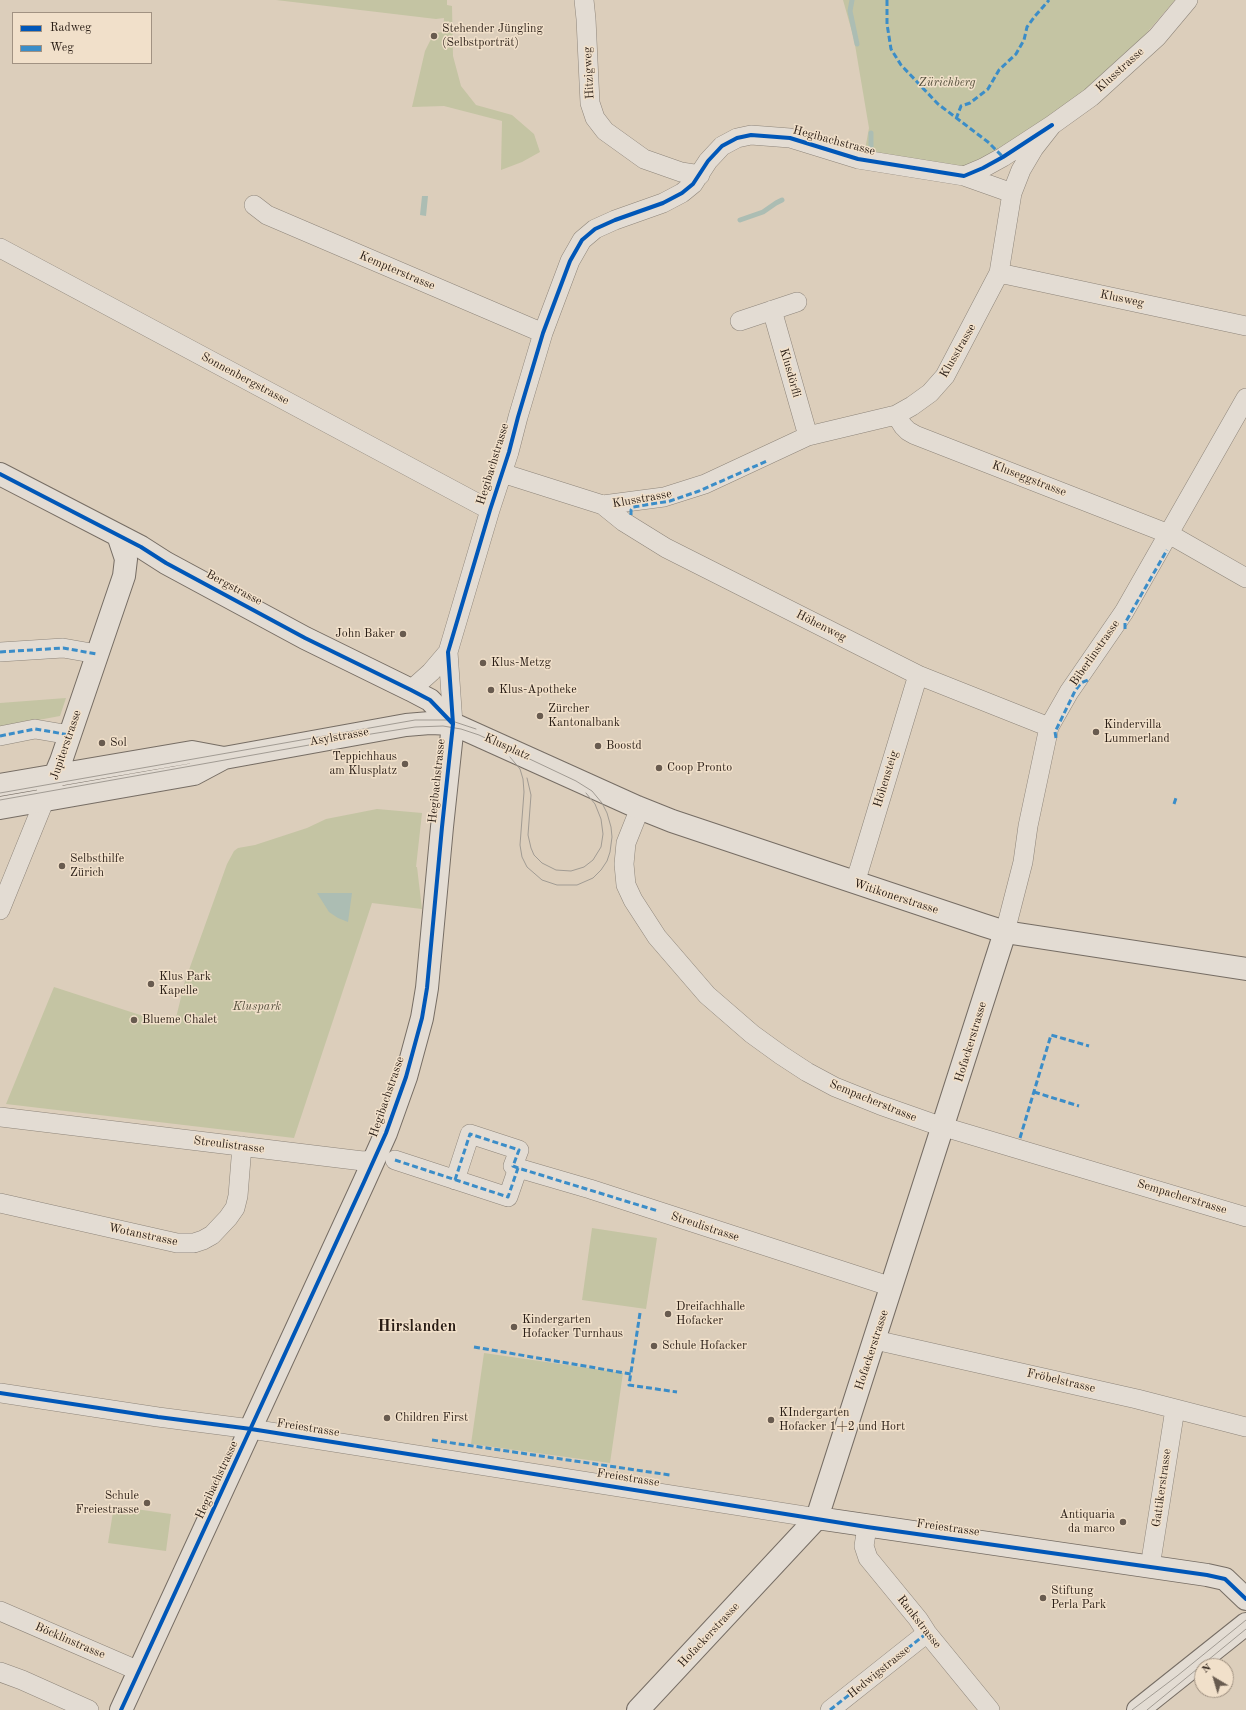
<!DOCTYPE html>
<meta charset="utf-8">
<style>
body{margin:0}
#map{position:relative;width:1246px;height:1710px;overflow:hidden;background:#dccebb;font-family:"Old Standard TT",serif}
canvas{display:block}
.legend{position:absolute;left:12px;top:12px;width:140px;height:52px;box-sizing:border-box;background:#f1e0ca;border:1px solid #a19282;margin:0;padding:5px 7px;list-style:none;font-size:12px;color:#291d15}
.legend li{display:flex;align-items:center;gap:8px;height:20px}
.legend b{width:20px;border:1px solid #a19282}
.north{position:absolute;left:1194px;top:1658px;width:40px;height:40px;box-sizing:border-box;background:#f1e0ca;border:1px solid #a19282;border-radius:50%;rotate:322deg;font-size:11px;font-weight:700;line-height:16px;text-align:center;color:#291d15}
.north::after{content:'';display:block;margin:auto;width:14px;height:18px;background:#685b4f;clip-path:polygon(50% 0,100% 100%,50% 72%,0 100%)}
</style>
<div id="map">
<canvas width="1246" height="1710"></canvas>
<ul class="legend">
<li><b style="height:5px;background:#0057b8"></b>Radweg</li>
<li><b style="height:5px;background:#3b8dc8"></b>Weg</li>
</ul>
<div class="north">N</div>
</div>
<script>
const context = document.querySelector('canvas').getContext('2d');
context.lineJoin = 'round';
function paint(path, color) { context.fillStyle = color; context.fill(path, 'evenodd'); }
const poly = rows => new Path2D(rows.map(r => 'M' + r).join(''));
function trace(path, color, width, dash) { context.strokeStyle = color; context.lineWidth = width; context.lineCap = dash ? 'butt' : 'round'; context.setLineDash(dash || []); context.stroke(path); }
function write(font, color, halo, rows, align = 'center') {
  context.font = font + ' "Old Standard TT",serif'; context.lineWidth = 3; context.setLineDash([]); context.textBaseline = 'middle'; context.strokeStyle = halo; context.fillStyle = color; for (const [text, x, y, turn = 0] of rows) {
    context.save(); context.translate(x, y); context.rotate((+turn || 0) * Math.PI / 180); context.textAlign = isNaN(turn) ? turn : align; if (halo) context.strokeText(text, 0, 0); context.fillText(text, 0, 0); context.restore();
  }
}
const green = poly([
 [276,0,447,0,447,5,452,6,453,56,461,86,476,105,512,115,534,134,540,152,522,162,501,170,502,121,444,106,412,107,425,51,434,33,443,32,444,18,436,19],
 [843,0,1175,0,1123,60,1083,93,1004,148,970,166,941,168,864,155,869,128,854,39],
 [66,698,60,716,0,727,0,703],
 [377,809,422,813,416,867,417,867,422,909,372,903,294,1138,6,1104,54,987,174,1026,185,981,227,864,234,851,238,848,255,845,307,828,326,819],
 [592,1228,657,1238,646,1309,582,1300],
 [484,1353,623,1373,610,1463,471,1444],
 [114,1506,171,1514,166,1551,108,1543]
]);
const water = poly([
 [422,196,428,196,426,216,420,215],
 [317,893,352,893,348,922,338,918,329,912]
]);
const stream = poly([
 [852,0,850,11,857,44],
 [871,150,871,133],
 [740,220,763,212,776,203,782,200]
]);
const street = poly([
 [584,0,586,19,590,103,595,118,605,131,644,159,681,172,700,175],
 [964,176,1012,193],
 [254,205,267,215,543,333],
 [0,248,490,510],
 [999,273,1246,326],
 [772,310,808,436],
 [740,321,797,302],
 [896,415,903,426,908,431,915,435,1169,534,1246,578],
 [502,473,603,505,664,497,705,484,808,436,896,415,912,406,930,393,945,376,999,273,1012,193,1021,170,1034,148,1052,125,1091,97,1157,37,1188,0],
 [603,505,624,522,666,548,918,675,1049,727],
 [0,652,63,648,97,654],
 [411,690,431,672,448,652],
 [453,724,448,652,490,510,509,452,518,417,543,333,570,261,582,240,595,229,615,220,663,203,682,193,693,184,708,161,722,146,737,138,751,135,790,138,858,159,964,176,983,168,1003,157,1052,125],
 [0,736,35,729,70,735],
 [640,808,626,843,624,864,626,885,633,900,657,937,707,995,752,1034,781,1055,807,1072,835,1087,880,1105,934,1124,1246,1217],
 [854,883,859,870,918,675],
 [0,910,45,799],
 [1005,932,1023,862,1028,826,1049,727,1069,692,1124,612,1246,398],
 [0,1117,363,1161,374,1160],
 [395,1160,508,1197,518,1168,590,1189,892,1287],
 [455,1180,470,1134,519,1150,513,1166,518,1168],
 [0,1203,177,1243,194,1243,203,1240,212,1235,228,1218,235,1208,238,1196,242,1146],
 [875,1340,1137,1399,1246,1427],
 [0,1393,158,1417,251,1429,817,1518],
 [867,1527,864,1546,868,1558,918,1619,927,1633,990,1710],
 [1150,1567,1175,1409],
 [0,1611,139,1671],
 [0,1672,22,1680,89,1710],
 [830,1710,927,1633]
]);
const secondary = poly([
 [0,474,141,547,166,563,305,638,411,690,430,700,453,724],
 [0,785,192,752,224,758],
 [45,799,61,761,124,576,126,559,118,535],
 [0,808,194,774,224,758,406,725,430,723,453,724,637,807,672,821,983,925,1005,932,1246,969],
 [817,1518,1207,1575,1225,1579,1246,1599],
 [121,1710,364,1182,386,1133,406,1077,422,1018,427,988,442,827,453,724],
 [638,1710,817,1518,1005,932],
 [1138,1710,1246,1624]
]);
const tram = poly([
 [527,778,531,795,528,835,531,848,534,855,542,863,556,870,571,871,584,867,593,860,601,847,603,834,601,819,595,804,586,793],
 [0,793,415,720,449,720,476,729],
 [0,800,371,734,415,727,443,726,461,729,479,735,576,781,592,791,602,803,607,813,611,827,612,837,610,852,607,861,601,870,593,878,577,885,557,885,542,880,527,867,522,857,520,845,524,792,523,779,520,769,510,757],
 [1132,1710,1177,1676,1246,1620],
 [1147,1710,1246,1629]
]);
const quiet = poly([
 [887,0,887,24,891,49,901,65,938,104,988,142,1003,157],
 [956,119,961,106,970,103,988,89,999,70,1016,54,1024,40,1027,27,1035,16,1049,0],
 [631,515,631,510,633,507,670,501,699,491,767,461],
 [1125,629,1125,623,1167,550],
 [0,652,63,648,97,654],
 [0,736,35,729,70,735],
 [1056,738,1055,732,1075,691,1081,683,1088,680],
 [1174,804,1176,798],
 [1034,1092,1079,1106],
 [1020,1138,1051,1035,1089,1046],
 [395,1160,508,1197,518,1168,658,1211],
 [455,1180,470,1134,519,1150,513,1166,518,1168],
 [640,1313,629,1385,677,1392],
 [474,1347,631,1374],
 [432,1440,670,1475],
 [830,1710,927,1633]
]);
const cycleway = poly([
 [0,474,141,547,166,563,305,638,411,690,430,700,453,724],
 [0,1393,158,1417,251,1429,867,1527,1207,1575,1225,1579,1246,1599],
 [121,1710,364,1182,386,1133,406,1077,422,1018,427,988,442,827,453,724,448,652,490,510,509,452,518,417,543,333,570,261,582,240,595,229,615,220,663,203,682,193,693,184,708,161,722,146,737,138,751,135,790,138,858,159,964,176,983,168,1003,157,1052,125]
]);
const markers = [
 [434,36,4,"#685b4f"],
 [403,634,4,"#685b4f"],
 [483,663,4,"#685b4f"],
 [491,690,4,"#685b4f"],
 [540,716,4,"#685b4f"],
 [1096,732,4,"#685b4f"],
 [102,743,4,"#685b4f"],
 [598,746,4,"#685b4f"],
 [405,764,4,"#685b4f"],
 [659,768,4,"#685b4f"],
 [62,866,4,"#685b4f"],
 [151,984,4,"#685b4f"],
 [134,1020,4,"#685b4f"],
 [668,1314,4,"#685b4f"],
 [514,1327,4,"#685b4f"],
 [654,1346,4,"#685b4f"],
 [387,1418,4,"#685b4f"],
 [771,1420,4,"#685b4f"],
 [147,1503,4,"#685b4f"],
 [1123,1522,4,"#685b4f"],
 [1043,1598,4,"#685b4f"]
];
const poiNames = [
 ["Stehender Jüngling",442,29],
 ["(Selbstporträt)",442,43],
 ["John Baker",395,634,"right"],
 ["Klus-Metzg",491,663],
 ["Klus-Apotheke",499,690],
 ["Zürcher",548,709],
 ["Kantonalbank",548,723],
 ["Kindervilla",1104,725],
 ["Lummerland",1104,739],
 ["Sol",110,743],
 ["Boostd",606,746],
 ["Teppichhaus",397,757,"right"],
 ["am Klusplatz",397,771,"right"],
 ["Coop Pronto",667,768],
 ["Selbsthilfe",70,859],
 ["Zürich",70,873],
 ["Klus Park",159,977],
 ["Kapelle",159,991],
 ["Blueme Chalet",142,1020],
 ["Dreifachhalle",676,1307],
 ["Hofacker",676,1321],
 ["Kindergarten",522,1320],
 ["Hofacker Turnhaus",522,1334],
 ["Schule Hofacker",662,1346],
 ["KIndergarten",779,1413],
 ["Hofacker 1+2 und Hort",779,1427],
 ["Children First",395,1418],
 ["Schule",139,1496,"right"],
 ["Freiestrasse",139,1510,"right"],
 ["Antiquaria",1115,1515,"right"],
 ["da marco",1115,1529,"right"],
 ["Stiftung",1051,1591],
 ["Perla Park",1051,1605]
];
const streetNames = [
 ["Klusstrasse",1120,70,-42],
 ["Hitzigweg",589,73,-93],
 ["Hegibachstrasse",834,141,15],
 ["Kempterstrasse",397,271,23],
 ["Klusweg",1122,299,12],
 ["Klusstrasse",958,351,-60],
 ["Klusdörfli",790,373,74],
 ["Sonnenbergstrasse",245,379,28],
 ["Hegibachstrasse",493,464,-73],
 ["Kluseggstrasse",1029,479,21],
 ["Klusstrasse",642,499,-10],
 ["Bergstrasse",234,588,28],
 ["Höhenweg",821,626,27],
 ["Biberlinstrasse",1095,653,-55],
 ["Asylstrasse",339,737,-10],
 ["Jupiterstrasse",66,745,-71],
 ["Klusplatz",507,747,24],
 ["Höhensteig",886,779,-73],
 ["Hegibachstrasse",437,781,-84],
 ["Witikonerstrasse",896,897,18],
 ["Hofackerstrasse",971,1042,-73],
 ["Hegibachstrasse",387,1097,-71],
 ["Sempacherstrasse",873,1101,22],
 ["Streulistrasse",229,1145,7],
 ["Sempacherstrasse",1182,1197,17],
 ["Streulistrasse",705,1227,18],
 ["Wotanstrasse",143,1235,12],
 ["Hofackerstrasse",872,1350,-72],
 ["Fröbelstrasse",1061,1381,13],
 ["Freiestrasse",308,1428,9],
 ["Freiestrasse",628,1478,9],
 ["Hegibachstrasse",217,1480,-65],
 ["Gattikerstrasse",1162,1488,-82],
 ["Freiestrasse",948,1528,8],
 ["Rankstrasse",919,1622,52],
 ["Hofackerstrasse",709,1635,-47],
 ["Böcklinstrasse",70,1641,23],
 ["Hedwigstrasse",879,1672,-39]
];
const parkNames = [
 ["Zürichberg",947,83],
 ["Kluspark",257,1007]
];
const districtNames = [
 ["Hirslanden",417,1327]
];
paint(green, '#c4c4a3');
paint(water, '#acbdb3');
trace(stream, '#acbdb3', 5);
trace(street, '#8e857a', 20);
trace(secondary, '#766d64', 24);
trace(street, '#e3dcd3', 19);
trace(secondary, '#e3dcd3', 22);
trace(tram, '#a19b93', 1);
trace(quiet, '#3b8dc8', 3, [6, 3]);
trace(cycleway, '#0057b8', 4);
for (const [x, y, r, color] of markers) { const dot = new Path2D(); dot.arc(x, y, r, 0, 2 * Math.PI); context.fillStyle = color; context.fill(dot); trace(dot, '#f1e0ca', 1.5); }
write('12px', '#291d15', '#f1e0ca', poiNames, 'left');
write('12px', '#291d15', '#f1e0ca', streetNames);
write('italic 12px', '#524d3a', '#f1e0ca', parkNames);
write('bold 16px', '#291d15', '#f1e0ca', districtNames);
</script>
